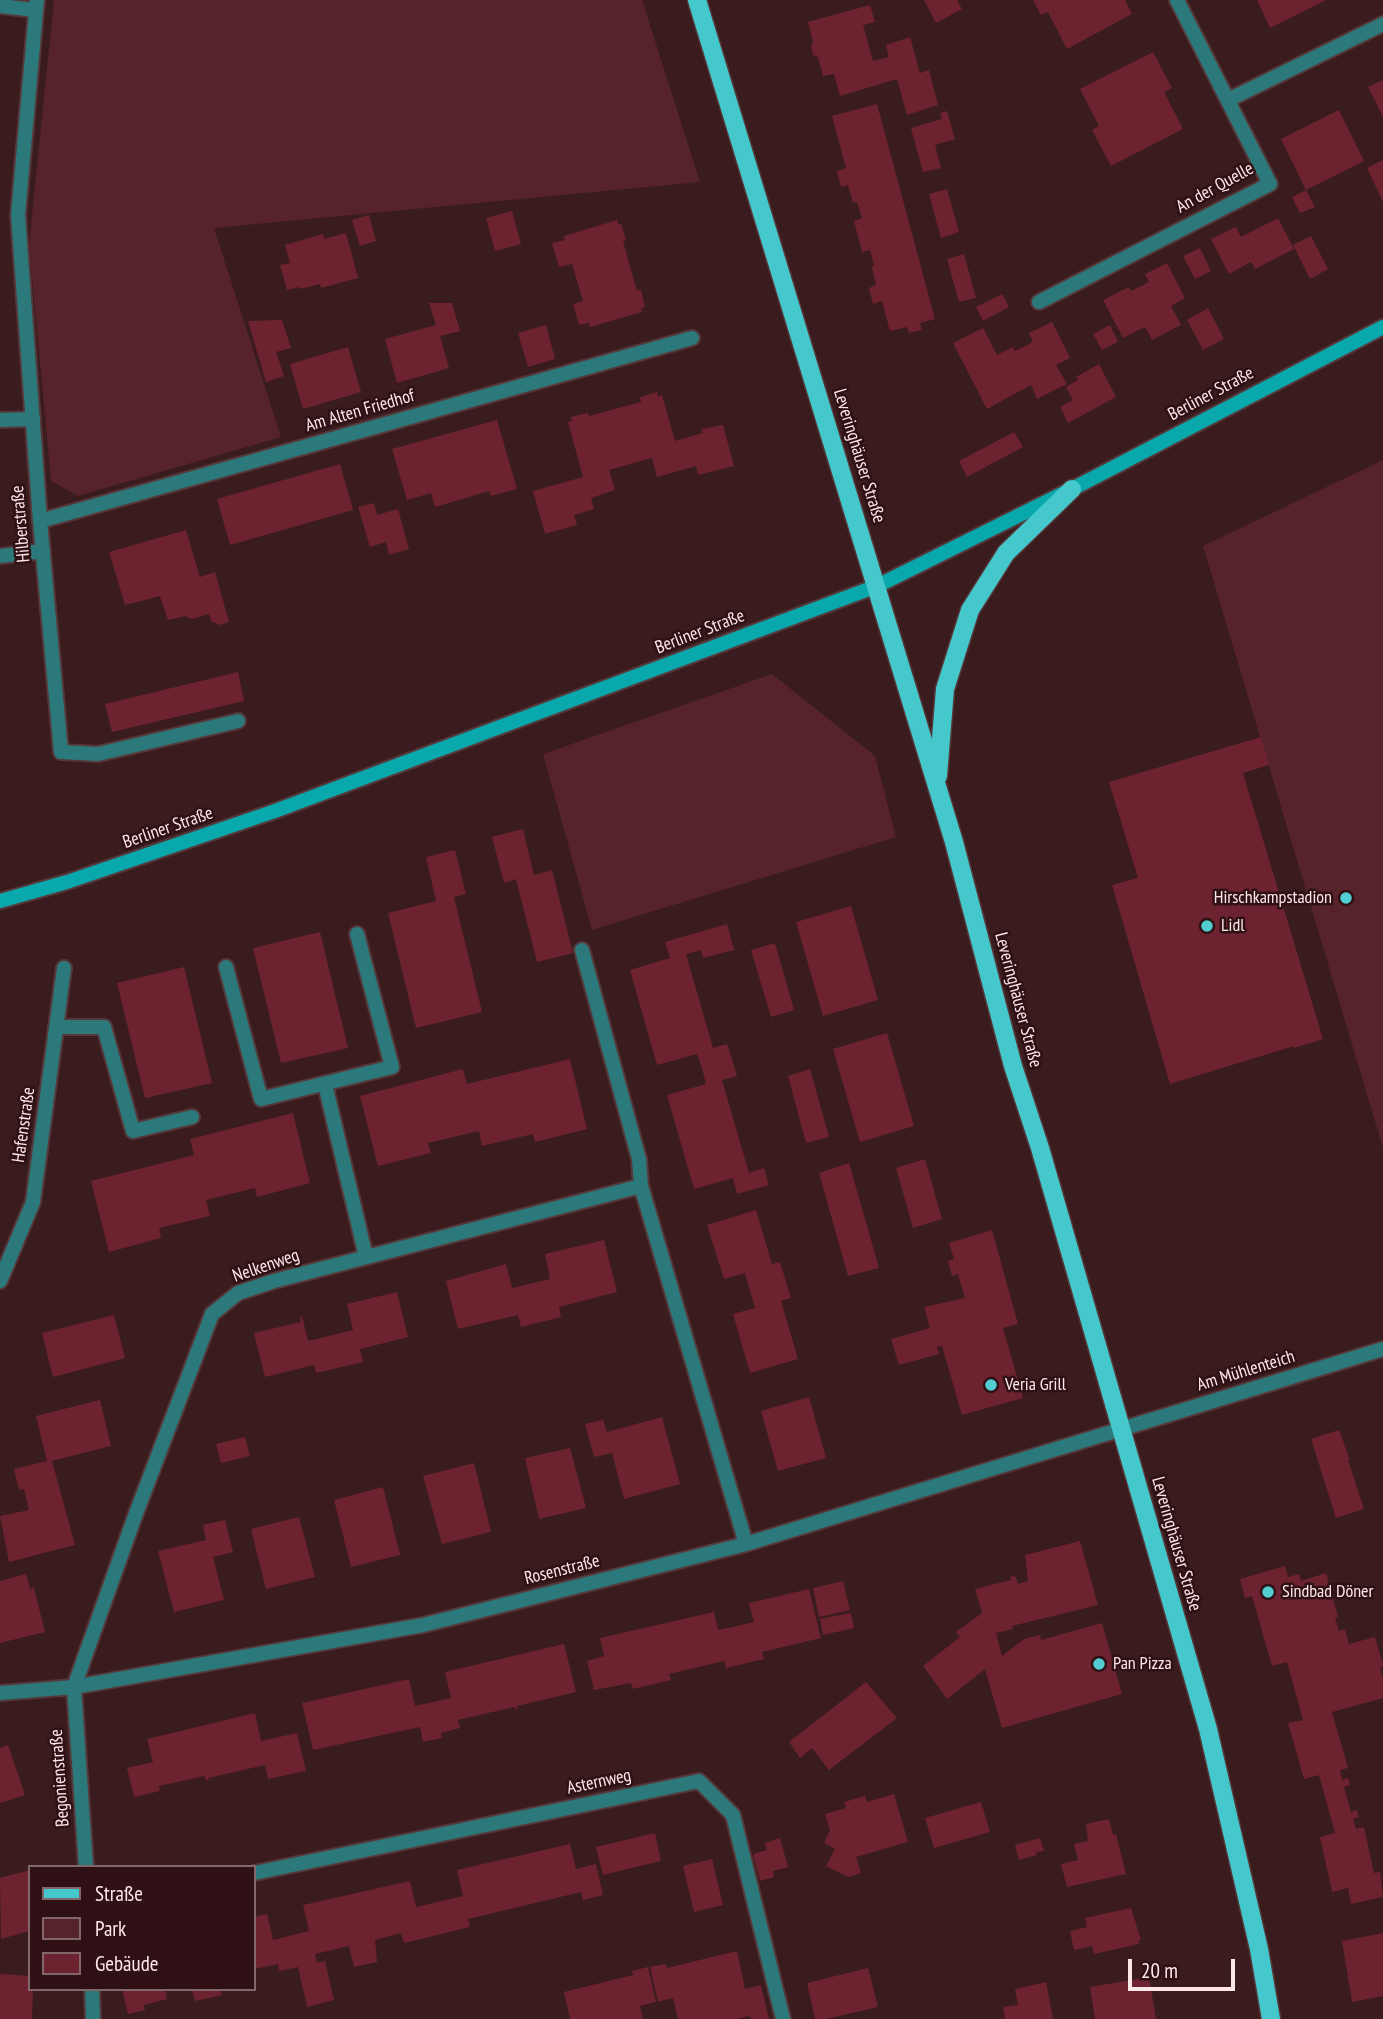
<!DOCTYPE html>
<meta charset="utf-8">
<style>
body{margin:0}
#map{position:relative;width:1383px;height:2019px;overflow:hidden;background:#3a1b1e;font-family:"PT Sans Narrow",sans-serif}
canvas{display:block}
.legend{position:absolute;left:28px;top:1865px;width:228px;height:126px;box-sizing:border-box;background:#2f1115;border:2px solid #816769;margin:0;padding:9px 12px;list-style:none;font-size:21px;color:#fde7e8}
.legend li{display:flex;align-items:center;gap:14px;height:35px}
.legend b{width:35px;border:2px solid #816769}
.scale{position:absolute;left:1128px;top:1959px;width:107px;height:32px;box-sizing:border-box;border:4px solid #fde7e8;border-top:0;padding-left:9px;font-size:21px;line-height:24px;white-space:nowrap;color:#fde7e8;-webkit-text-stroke:5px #2f1115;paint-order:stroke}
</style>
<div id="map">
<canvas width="1383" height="2019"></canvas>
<ul class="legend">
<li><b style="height:9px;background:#44c8cc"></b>Straße</li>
<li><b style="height:19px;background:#552329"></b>Park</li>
<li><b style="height:19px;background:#6d232f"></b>Gebäude</li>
</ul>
<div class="scale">20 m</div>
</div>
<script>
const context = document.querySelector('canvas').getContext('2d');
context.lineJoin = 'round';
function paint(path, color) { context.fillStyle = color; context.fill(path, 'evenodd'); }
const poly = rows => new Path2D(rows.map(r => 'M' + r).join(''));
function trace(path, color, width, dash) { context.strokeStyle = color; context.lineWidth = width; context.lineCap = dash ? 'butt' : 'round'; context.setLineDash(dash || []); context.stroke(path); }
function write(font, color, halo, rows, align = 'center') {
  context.font = font + ' "PT Sans Narrow",sans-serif'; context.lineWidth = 5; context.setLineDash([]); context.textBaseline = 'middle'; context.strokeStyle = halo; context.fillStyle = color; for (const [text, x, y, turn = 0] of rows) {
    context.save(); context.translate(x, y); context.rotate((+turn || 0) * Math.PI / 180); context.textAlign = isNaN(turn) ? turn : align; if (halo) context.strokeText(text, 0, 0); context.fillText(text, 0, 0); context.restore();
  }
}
const green = poly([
 [54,0,642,0,700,182,214,228,281,437,78,496,51,481,29,245],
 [1383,460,1383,1148,1203,546],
 [772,674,875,756,896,837,592,930,543,754]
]);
const building = poly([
 [924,0,957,0,962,9,936,23],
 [1033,0,1125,0,1132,14,1067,49,1048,12,1041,15],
 [1257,0,1326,0,1270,28],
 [870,5,875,22,863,25,873,61,889,57,886,45,910,37,920,73,929,70,938,105,907,115,897,79,840,96,834,74,823,76,818,57,813,55,811,45,813,42,808,22],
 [1153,52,1172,88,1164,92,1183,129,1111,166,1092,130,1099,126,1080,89],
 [1383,80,1383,117,1368,87],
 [877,104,935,319,920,323,922,330,909,333,907,327,890,331,882,301,873,304,869,288,876,285,872,267,874,266,870,250,862,252,854,221,862,218,857,202,853,203,848,185,841,187,837,171,846,168,832,116],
 [1339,110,1364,161,1306,190,1315,207,1300,213,1292,197,1306,190,1281,139],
 [947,111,955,139,935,145,941,168,923,172,911,128,942,119,940,113],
 [1383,160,1383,202,1367,168],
 [947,189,959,232,941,238,929,194],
 [512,211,521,244,495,251,486,218],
 [369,215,376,241,360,246,352,220],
 [1278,218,1294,249,1255,269,1251,262,1229,274,1211,239,1236,227,1241,237],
 [617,220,618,224,621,224,626,240,623,241,630,267,637,291,641,290,645,307,641,308,642,312,590,327,589,323,579,325,573,304,583,301,572,264,559,267,552,243,565,240,564,236],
 [346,233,358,278,321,288,320,284,300,289,299,287,287,290,280,265,290,263,285,245,323,234,324,239],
 [1311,236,1328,269,1310,279,1293,245],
 [1200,248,1211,271,1195,279,1183,256],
 [964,254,976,298,959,302,947,259],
 [1167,263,1185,298,1171,306,1181,325,1152,340,1145,327,1123,338,1103,300,1129,287,1131,291,1149,282,1145,274],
 [1002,294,1009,307,983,321,976,307],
 [429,303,452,303,460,331,440,336,449,368,397,383,385,339,436,325],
 [1208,308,1224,339,1203,350,1187,320],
 [282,320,291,348,276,352,284,376,266,382,248,321],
 [1052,322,1070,358,1056,365,1067,384,1037,399,1031,385,987,409,953,343,983,328,997,355,1013,347,1015,351,1033,342,1029,333],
 [546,325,555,359,528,367,518,333],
 [1110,325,1118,342,1102,350,1093,334],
 [348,347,361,392,303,409,290,364],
 [1099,364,1116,397,1068,423,1060,407,1073,400,1066,387,1078,380,1076,377],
 [657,392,658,397,662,395,675,441,703,433,701,429,723,425,734,466,698,475,696,466,657,477,652,458,609,470,615,490,591,498,594,509,574,515,577,525,545,534,533,491,583,477,568,422,572,421,571,417,588,413,589,416,641,402,640,397],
 [497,420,517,489,491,496,489,491,435,507,431,493,407,500,392,449],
 [1014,432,1023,447,967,477,959,461],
 [340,464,353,510,230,545,217,499],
 [374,503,377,515,398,509,409,549,389,555,386,542,370,547,358,507],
 [186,530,200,577,215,572,229,622,219,625,211,621,209,614,192,619,185,616,168,620,160,596,125,605,109,552],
 [238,672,244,701,112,732,105,704],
 [1261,737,1269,765,1243,773,1323,1039,1294,1048,1294,1046,1170,1084,1112,885,1138,878,1109,782],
 [523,829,534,875,552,870,573,953,537,962,516,879,504,883,492,837],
 [455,850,466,894,454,897,482,1012,416,1028,388,913,436,901,426,857],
 [851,906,878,1000,823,1016,796,922],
 [727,924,734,950,703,958,701,950,686,954,713,1048,727,1044,732,1059,737,1076,722,1080,749,1173,764,1168,769,1185,737,1194,733,1178,694,1189,667,1095,706,1084,702,1068,697,1054,657,1065,630,970,670,958,665,942],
 [320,932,348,1048,281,1063,253,948],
 [775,943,794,1010,771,1017,751,950],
 [184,967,212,1083,145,1098,117,983],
 [887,1033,914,1126,860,1142,833,1049],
 [570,1059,587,1129,535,1142,533,1134,482,1146,479,1131,428,1143,431,1153,378,1166,360,1096,463,1069,467,1084],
 [810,1069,829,1137,806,1143,788,1076],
 [293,1113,310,1183,257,1197,255,1188,206,1200,210,1216,159,1228,161,1238,109,1252,91,1181,194,1155,190,1139],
 [925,1159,942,1219,913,1228,896,1168],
 [849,1163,879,1268,848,1276,819,1173],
 [756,1210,772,1264,780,1262,791,1298,781,1301,798,1359,750,1373,733,1314,755,1308,750,1291,745,1273,724,1279,707,1225],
 [992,1230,1018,1324,1003,1328,1023,1398,962,1415,942,1346,937,1347,939,1354,899,1365,891,1339,930,1328,924,1307,965,1298,958,1274,952,1276,948,1261,954,1259,949,1243],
 [604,1240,617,1292,559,1307,561,1317,521,1327,518,1315,458,1329,446,1281,506,1264,512,1288,550,1279,545,1254],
 [397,1292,408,1337,360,1349,363,1362,316,1373,314,1365,265,1377,254,1333,301,1322,300,1317,302,1316,308,1341,353,1330,347,1304],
 [114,1315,125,1358,53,1377,42,1333],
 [809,1397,826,1458,778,1471,761,1411],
 [100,1400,111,1446,52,1461,75,1545,9,1562,0,1516,29,1510,24,1489,19,1490,14,1469,47,1461,36,1416],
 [662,1417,680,1484,624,1499,612,1453,594,1457,585,1424,603,1420,607,1432],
 [1339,1430,1350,1460,1348,1460,1364,1509,1336,1518,1311,1439],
 [245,1437,250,1456,221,1463,216,1444],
 [570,1448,586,1508,539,1519,525,1458],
 [474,1463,491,1532,442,1544,423,1476],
 [383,1487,400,1555,351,1567,334,1500],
 [299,1517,315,1577,266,1589,251,1529],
 [225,1520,233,1552,213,1557,224,1600,174,1612,158,1551,206,1540,203,1525],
 [1080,1541,1098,1605,1012,1626,1013,1629,996,1633,1002,1656,1024,1639,1040,1635,1041,1640,1102,1623,1122,1694,1002,1728,985,1669,947,1699,923,1666,960,1637,956,1632,982,1613,975,1589,1011,1580,1010,1577,1015,1576,1018,1584,1028,1581,1025,1555],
 [1285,1566,1288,1577,1299,1574,1301,1581,1326,1573,1338,1617,1335,1618,1339,1631,1345,1629,1349,1644,1375,1637,1383,1665,1380,1668,1383,1680,1383,1698,1332,1712,1348,1768,1340,1770,1342,1780,1348,1778,1350,1785,1344,1787,1351,1812,1357,1810,1359,1817,1353,1819,1356,1829,1364,1827,1374,1873,1380,1872,1383,1897,1351,1904,1348,1888,1332,1892,1320,1837,1335,1833,1319,1775,1304,1779,1288,1723,1303,1720,1287,1662,1272,1666,1252,1596,1245,1598,1240,1579],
 [26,1574,30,1589,34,1588,45,1632,0,1643,0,1581],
 [843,1581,850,1610,819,1617,813,1588],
 [809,1589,821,1638,762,1652,764,1659,726,1668,724,1661,669,1674,671,1680,633,1689,631,1683,594,1690,587,1661,604,1656,600,1638,714,1612,718,1630,737,1626,754,1622,749,1603],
 [851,1613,854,1628,823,1635,820,1619],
 [564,1644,576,1692,517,1706,518,1709,515,1709,514,1707,458,1720,460,1728,441,1733,442,1738,423,1742,420,1727,313,1750,302,1703,409,1679,415,1706,451,1698,445,1672],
 [866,1682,897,1718,829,1770,812,1748,800,1758,789,1742],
 [255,1713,261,1741,297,1733,306,1771,268,1779,265,1765,208,1778,209,1780,206,1780,204,1776,159,1786,160,1791,134,1797,127,1768,153,1762,147,1739],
 [8,1745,25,1795,0,1803,0,1748],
 [894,1794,908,1842,856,1857,861,1873,848,1877,826,1866,835,1849,824,1843,830,1830,825,1814,846,1808,844,1802,865,1796,867,1802],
 [981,1802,990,1832,934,1848,925,1818],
 [1109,1819,1113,1835,1116,1834,1126,1874,1067,1887,1061,1864,1078,1860,1074,1844,1088,1841,1086,1824],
 [655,1833,661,1861,603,1875,596,1847],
 [780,1838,788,1867,773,1871,774,1877,760,1881,753,1854,767,1850,765,1843],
 [1040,1838,1044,1851,1036,1852,1037,1855,1019,1860,1015,1845],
 [570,1844,576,1869,596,1864,603,1895,583,1900,581,1892,468,1919,470,1927,404,1943,401,1933,375,1940,377,1962,354,1967,349,1946,315,1954,317,1963,325,1961,334,2000,307,2007,298,1967,279,1971,278,1964,254,1969,254,1917,267,1914,273,1940,309,1931,303,1905,410,1881,416,1907,463,1896,457,1870],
 [712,1859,723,1905,694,1912,683,1866],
 [30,1870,30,1931,1,1939,0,1878],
 [1131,1908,1141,1940,1138,1941,1139,1944,1094,1954,1092,1946,1074,1950,1070,1931,1087,1927,1085,1918],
 [1383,1933,1383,1996,1352,2002,1342,1941],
 [737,1951,745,1989,761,1985,769,2019,751,2019,750,2016,736,2019,678,2019,673,1998,658,2002,650,1967,665,1964,667,1968],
 [648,1967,656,2002,640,2006,643,2019,570,2019,564,1992,633,1975,632,1971],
 [868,1968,878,2007,826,2019,815,2019,807,1983],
 [0,1974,30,1976,30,1989,33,1989,32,2019,0,2019],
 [1149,1977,1156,2019,1095,2019,1090,1987],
 [1046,1982,1053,2019,1005,2019,1003,2007,1018,2005,1015,1989],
 [122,1989,165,1989,167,1999,144,2005,145,2010,128,2014],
 [192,1989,221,1989,222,1995,195,2001]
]);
const service = poly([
 [0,6,35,10],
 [0,420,33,419],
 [40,521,692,338],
 [0,556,43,551],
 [61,752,98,754,238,721],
 [582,950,639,1159,641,1186],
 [226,967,261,1099,392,1067,357,934],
 [56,1027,104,1027,133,1131,192,1117],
 [325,1084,366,1257]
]);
const minor = poly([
 [37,0,18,215,40,521,61,752],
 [1228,100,1383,24],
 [1039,302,1270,184,1177,0],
 [0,1281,33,1202,64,968],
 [0,1693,74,1687,423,1625,746,1544,1383,1349],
 [86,1867,74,1687,135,1516,212,1314,238,1293,274,1281,641,1186,746,1544],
 [254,1873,699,1781,733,1815,783,2019],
 [92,1989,93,2019]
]);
const secondary = poly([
 [0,901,67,882,275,811,877,586,1072,489,1383,327]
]);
const primary = poly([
 [697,0,954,842,1013,1066,1040,1148,1208,1729,1259,1949,1271,2019],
 [938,776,945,689,970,610,1006,553,1072,489]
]);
const markers = [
 [1346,898,7,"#52cdd0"],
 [1207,926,7,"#52cdd0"],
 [991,1385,7,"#52cdd0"],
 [1268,1592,7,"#52cdd0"],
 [1099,1664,7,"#52cdd0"]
];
const streetNames = [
 ["An der Quelle",1215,188,-29],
 ["Berliner Straße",1211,394,-28],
 ["Am Alten Friedhof",360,411,-16],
 ["Leveringhäuser Straße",859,456,73],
 ["Hilberstraße",21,524,-95],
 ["Berliner Straße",700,632,-21],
 ["Berliner Straße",168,828,-19],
 ["Leveringhäuser Straße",1018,1000,75],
 ["Hafenstraße",24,1125,-82],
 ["Nelkenweg",266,1266,-19],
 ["Am Mühlenteich",1246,1371,-17],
 ["Leveringhäuser Straße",1176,1544,74],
 ["Rosenstraße",562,1570,-14],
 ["Begonienstraße",60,1778,-94],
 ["Asternweg",599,1782,-12]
];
const poiNames = [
 ["Hirschkampstadion",1332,898,"right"],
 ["Lidl",1221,926],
 ["Veria Grill",1005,1385],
 ["Sindbad Döner",1282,1592],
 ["Pan Pizza",1113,1664]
];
paint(green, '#552329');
paint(building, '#6d232f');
trace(service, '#55383a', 18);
trace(minor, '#55383a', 18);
trace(secondary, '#55383a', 18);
trace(primary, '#55383a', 21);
trace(service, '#2c797b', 14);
trace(minor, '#2c797b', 14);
trace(secondary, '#09a8ac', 14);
trace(primary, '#44c8cc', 18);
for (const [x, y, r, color] of markers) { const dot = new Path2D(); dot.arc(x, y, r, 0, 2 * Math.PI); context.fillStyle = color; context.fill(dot); trace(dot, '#2f1115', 2.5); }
write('18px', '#fde7e8', '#2f1115', streetNames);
write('18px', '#fde7e8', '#2f1115', poiNames, 'left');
</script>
